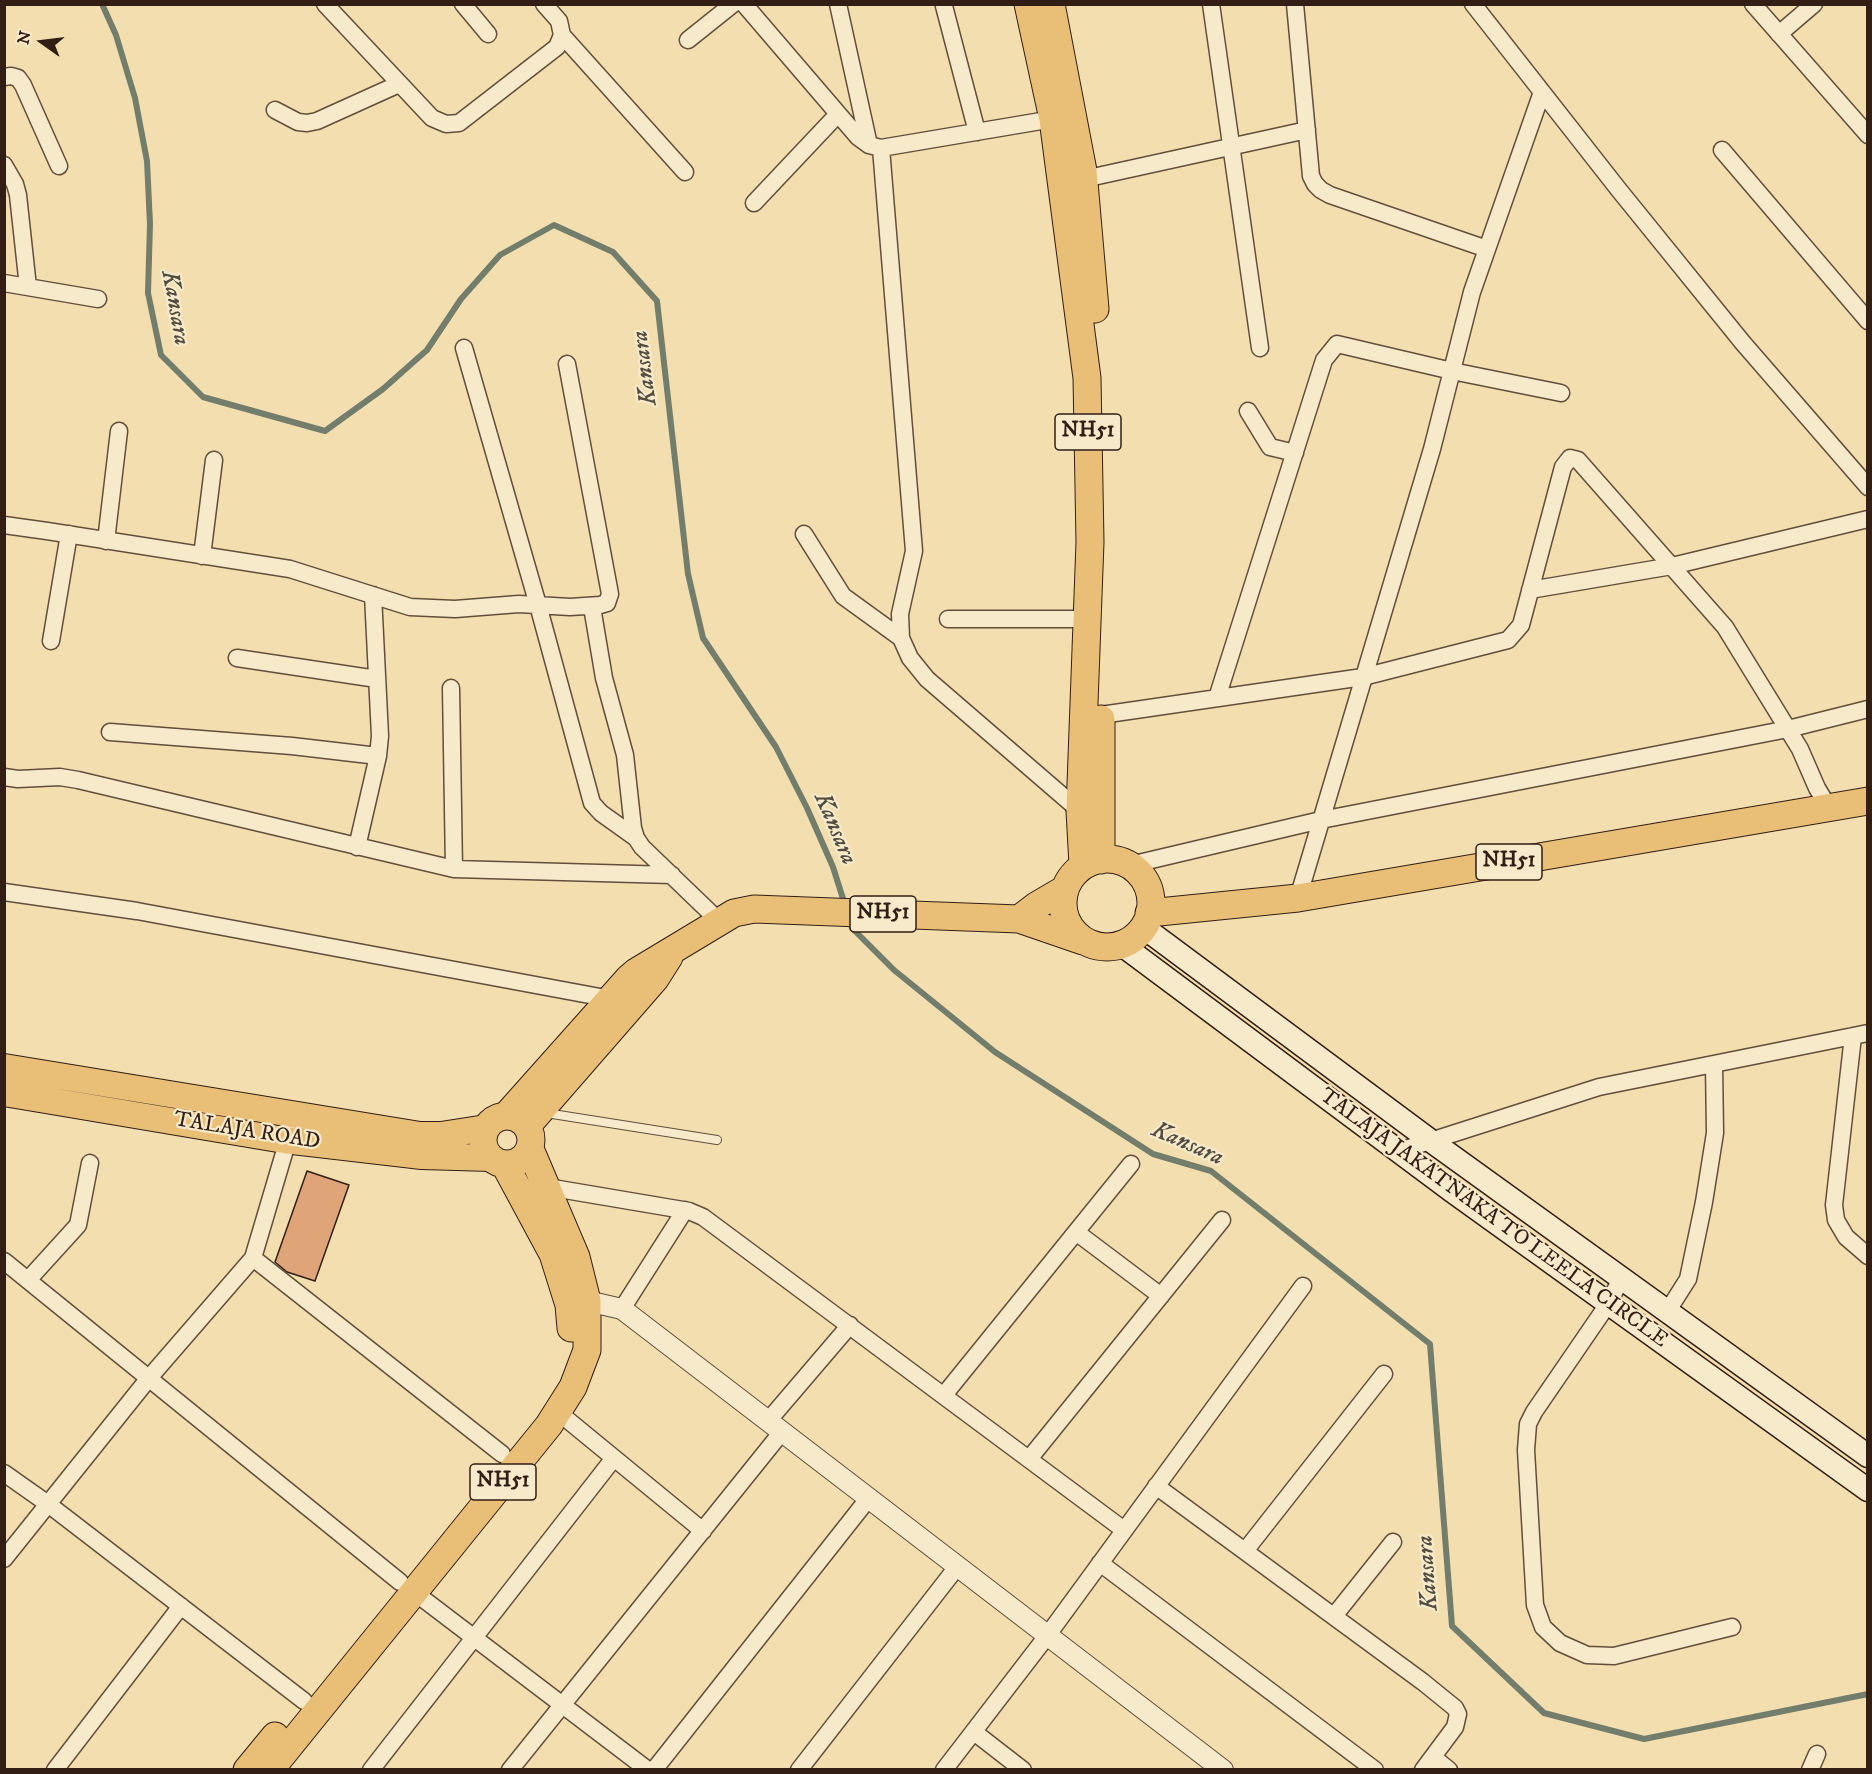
<!DOCTYPE html>
<style>
body{margin:0}
#map{position:relative;width:1872px;height:1774px;overflow:hidden;background:#f2deaf;font-family:"IM FELL DW Pica",serif}
canvas{display:block}
.frame{position:absolute;inset:0;border:6px solid #321e14;pointer-events:none}
.north{position:absolute;left:12px;top:12px;width:60px;height:60px;-webkit-text-stroke:4px #f7eacb;paint-order:stroke;rotate:284deg;font-size:16px;font-weight:700;line-height:24px;text-align:center;color:#321e14}
.north::after{content:'';display:block;margin:auto;width:21px;height:27px;background:#321e14;clip-path:polygon(50% 0,100% 100%,50% 72%,0 100%)}
</style>
<div id="map">
<canvas width="1872" height="1774"></canvas>
<div class="frame"></div>
<div class="north">N</div>
</div>
<script>
const context = document.querySelector('canvas').getContext('2d');
context.lineJoin = 'round';
const poly = rows => new Path2D(rows.map(r => 'M' + r).join(''));
function trace(path, color, width, dash) { context.strokeStyle = color; context.lineWidth = width; context.lineCap = dash ? 'butt' : 'round'; context.setLineDash(dash || []); context.stroke(path); }
function paint(path, color) { context.fillStyle = color; context.fill(path, 'evenodd'); }
function write(font, color, halo, rows, align = 'center') {
  context.font = font + ' "IM FELL DW Pica",serif'; context.lineWidth = 4.5; context.setLineDash([]); context.textBaseline = 'middle'; context.strokeStyle = halo; context.fillStyle = color; for (const [text, x, y, turn = 0] of rows) {
    context.save(); context.translate(x, y); context.rotate((+turn || 0) * Math.PI / 180); context.textAlign = isNaN(turn) ? turn : align; if (halo) context.strokeText(text, 0, 0); context.fillText(text, 0, 0); context.restore();
  }
}
const stream = poly([
 [102,4,116,35,135,98,147,161,150,224,148,293,161,355,203,397,325,431,383,389,427,350,461,299,500,255,554,225,613,252,657,301,688,574,703,638,776,747,807,808,833,867,845,905],
 [849,920,852,928,894,970,995,1052,1153,1154,1211,1171,1430,1344,1452,1626,1544,1713,1644,1739,1868,1694]
]);
const building = poly([
 [307,1171,349,1185,315,1281,287,1272,275,1262,307,1171]
]);
const service = poly([
 [546,1113,717,1140]
]);
const minor = poly([
 [325,4,432,118,446,124,459,123,557,47,562,35,559,21,544,4],
 [463,4,488,34],
 [744,4,858,137,869,145,881,148,1053,119],
 [838,4,869,145],
 [1211,4,1260,348],
 [1295,4,1311,176,1315,184,1321,190,1330,195,1487,249],
 [1473,4,1619,190,1743,343,1868,487],
 [1753,4,1868,135],
 [944,6,977,132],
 [1779,34,1814,4],
 [562,35,685,172],
 [688,40,733,4],
 [4,77,11,76,18,78,23,85,59,166],
 [275,110,298,122,307,123,317,121,399,84],
 [881,148,914,551,900,614,901,638,910,658,927,679,1080,811],
 [1722,150,1868,321],
 [4,165,15,184,18,195,28,287],
 [1084,179,1307,130],
 [754,203,838,114],
 [4,283,98,299],
 [464,348,538,605,592,803,601,813,636,838],
 [1248,411,1270,447,1295,453],
 [4,525,47,531,290,569,410,607,455,609,519,604,570,607,600,605,607,603,610,594,567,364],
 [804,534,843,596,901,638],
 [106,541,119,431],
 [202,556,214,460],
 [1530,590,1672,566,1868,519],
 [592,607,604,678,625,755,633,828,636,838,642,847,720,922],
 [948,619,1087,619],
 [51,641,69,534],
 [237,658,377,679],
 [451,688,454,869],
 [1217,698,1324,360,1337,344,1452,371,1561,393],
 [1101,715,1363,677,1508,640,1521,625,1563,467,1570,458,1578,460,1725,627,1800,749,1817,788,1829,808],
 [110,732,292,746,378,756],
 [4,777,18,779,60,777,78,780,454,869,672,875],
 [357,847,378,756,380,736,373,595],
 [1130,865,1321,820,1788,729,1868,709],
 [4,892,137,911,611,999],
 [1298,898,1432,449,1472,292,1542,92],
 [1853,1036,1834,1205,1836,1220,1846,1237,1868,1256],
 [1399,1151,1599,1087,1868,1033],
 [547,1187,689,1211,703,1217,1124,1530],
 [1076,1232,1161,1296],
 [253,1258,290,1133],
 [4,1261,400,1582],
 [1621,1279,1608,1304,1534,1412,1528,1424,1526,1450,1535,1605,1543,1627,1560,1643,1587,1655,1614,1656,1732,1627],
 [28,1280,78,1225,90,1163],
 [622,1309,685,1210],
 [1667,1312,1688,1279,1704,1202,1715,1133,1714,1064],
 [944,1395,1131,1164],
 [558,1412,703,1531],
 [768,1421,850,1325],
 [1029,1459,1222,1220],
 [4,1473,48,1504,304,1701],
 [1156,1486,1423,1682,1455,1708,1458,1714,1455,1727,1423,1770],
 [1245,1551,1384,1374],
 [4,1559,149,1378,253,1258,502,1454],
 [1100,1563,1375,1770],
 [414,1592,648,1770],
 [1334,1616,1393,1542],
 [974,1732,1023,1770],
 [1433,1757,1449,1770],
 [55,1770,181,1606],
 [371,1770,614,1458],
 [510,1770,781,1433],
 [654,1770,868,1499],
 [799,1770,957,1567],
 [944,1770,1047,1636,1303,1286],
 [1810,1770,1817,1754]
]);
const tertiary = poly([
 [575,1301,587,1301,622,1309,1223,1770]
]);
const secondary = poly([
 [1143,927,1431,1141,1868,1456],
 [1122,945,1452,1191,1868,1490]
]);
const primary = poly([
 [4,1067,420,1135,441,1135,486,1128],
 [4,1093,284,1140,422,1156,491,1158]
]);
const trunk = poly([
 [1028,4,1053,119,1087,378,1090,542,1080,811,1083,865],
 [1051,4,1083,171,1095,309],
 [1101,719,1101,860],
 '1063 903a44 44 0 1 1 88 0a44 44 0 1 1-88 0Z',
 [1149,913,1298,898,1868,801],
 [1019,919,1036,906,1065,889],
 '483 1140a24 24 0 1 1 48 0a24 24 0 1 1-48 0Z',
 [506,1116,629,978,636,972,734,913,754,909,1019,919,1083,941],
 [527,1126,655,979,669,957],
 [505,1165,553,1254,569,1305,571,1328],
 [247,1770,275,1736],
 [270,1770,549,1425,573,1387,587,1350,587,1301,576,1257,530,1149]
]);
const shields = [
 [1088,432,66],
 [1509,862,66],
 [883,914,66],
 [503,1482,66]
];
const shieldNames = [
 ["NH51",1088,432],
 ["NH51",1509,862],
 ["NH51",883,914],
 ["NH51",503,1482]
];
const streetNames = [
 ["TALAJA ROAD",247,1132,9],
 ["TALAJA JAKATNAKA TO LEELA CIRCLE",1493,1219,36]
];
const waterNames = [
 ["Kansara",174,308,80],
 ["Kansara",646,368,-97],
 ["Kansara",834,829,67],
 ["Kansara",1187,1145,24],
 ["Kansara",1429,1573,-94]
];
trace(stream, '#727d6c', 6);
paint(building, '#dfa478');
trace(building, '#321e14', 1.5);
trace(service, '#624e3b', 10);
trace(minor, '#624e3b', 19);
trace(tertiary, '#624e3b', 22);
trace(secondary, '#321e14', 25);
trace(primary, '#321e14', 28);
trace(trunk, '#321e14', 29);
trace(service, '#f7eacb', 8);
trace(minor, '#f7eacb', 16);
trace(tertiary, '#f7eacb', 20);
trace(secondary, '#f7eacb', 22);
trace(primary, '#e9bf78', 26);
trace(trunk, '#e9bf78', 27);
for (const [x, y, w] of shields) { const box = new Path2D(); box.roundRect(x - w / 2, y - 18, w, 36, 4.5); context.fillStyle = '#f7eacb'; context.fill(box); trace(box, '#321e14', 1.5); }
write('bold 21px', '#321e14', null, shieldNames);
write('22px', '#321e14', '#f7eacb', streetNames);
write('italic 24px', '#524d40', '#f7eacb', waterNames);
</script>
